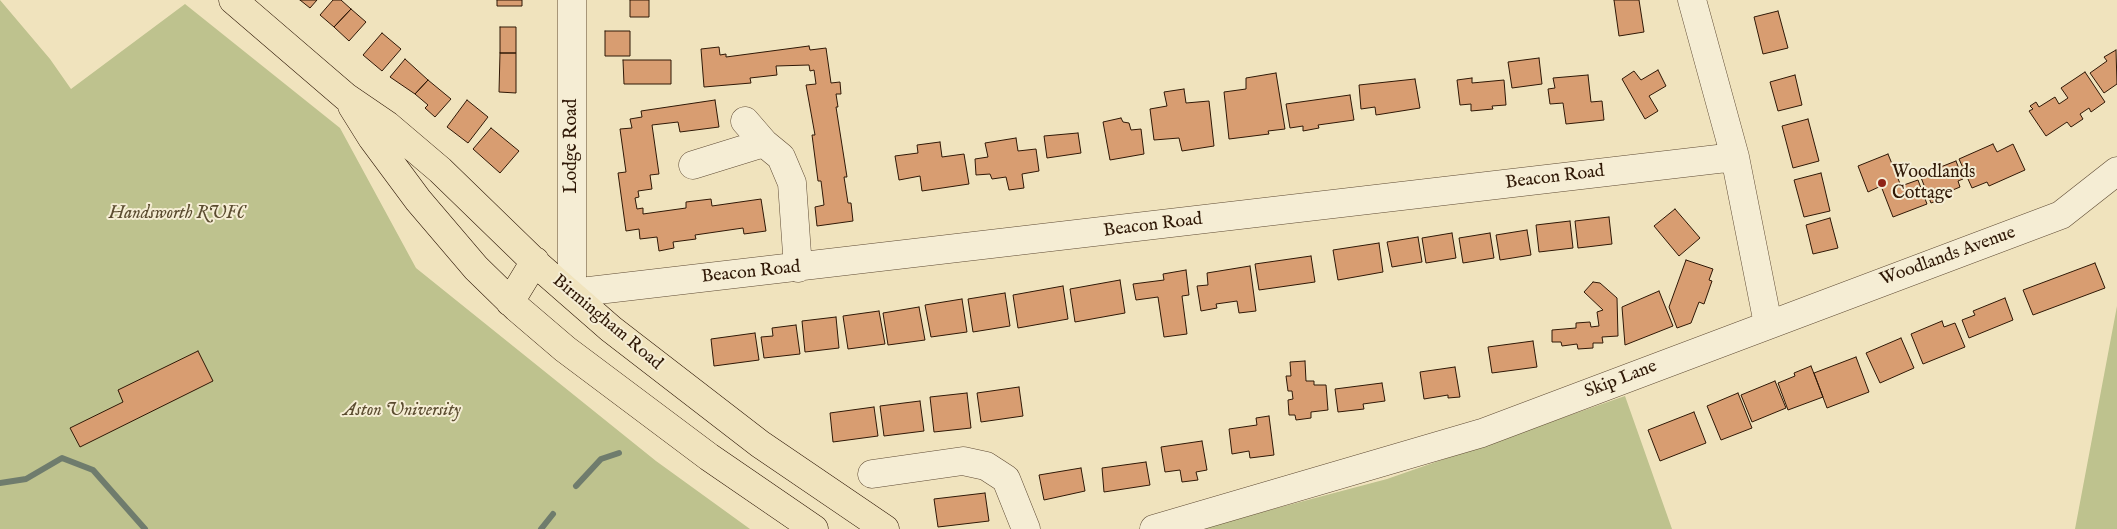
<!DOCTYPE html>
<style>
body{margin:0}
canvas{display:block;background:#f0e3bd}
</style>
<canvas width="2117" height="529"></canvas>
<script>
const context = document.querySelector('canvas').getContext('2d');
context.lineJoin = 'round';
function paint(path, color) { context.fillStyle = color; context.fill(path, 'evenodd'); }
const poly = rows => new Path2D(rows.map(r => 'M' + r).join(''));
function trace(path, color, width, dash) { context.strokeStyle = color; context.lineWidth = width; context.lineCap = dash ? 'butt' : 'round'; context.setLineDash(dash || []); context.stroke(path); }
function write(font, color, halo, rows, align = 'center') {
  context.font = font + ' "IM FELL English",serif'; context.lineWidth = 4; context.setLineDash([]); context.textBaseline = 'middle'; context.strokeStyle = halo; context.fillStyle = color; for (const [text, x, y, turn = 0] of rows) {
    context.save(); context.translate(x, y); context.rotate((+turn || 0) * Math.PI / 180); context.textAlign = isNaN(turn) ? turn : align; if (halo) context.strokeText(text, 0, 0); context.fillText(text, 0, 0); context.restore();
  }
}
const green = poly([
 [0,0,50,59,71,89,185,4,340,128,416,268,656,461,750,529,0,529],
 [2117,306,2117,529,2075,529],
 [1625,396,1672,529,1198,529,1387,479]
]);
const stream = poly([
 [0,483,26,479,62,458,93,470,145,529],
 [576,486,601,459,619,453],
 [541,529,553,514]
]);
const building = poly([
 [300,0,317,0,310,8,300,0],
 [333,0,341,0,351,9,334,27,320,15,333,0],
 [497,0,522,0,522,6,497,6,497,0],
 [630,0,649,0,649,17,630,17,630,0],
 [1614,0,1639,0,1644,32,1619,36,1614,0],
 [351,9,366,22,349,41,334,27,351,9],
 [1778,11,1788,48,1763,54,1754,17,1778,11],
 [500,27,516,27,516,53,500,53,500,27],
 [605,31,630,31,630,56,605,56,605,31],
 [382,33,401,49,382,71,363,55,382,33],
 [809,46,810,50,826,48,831,83,840,82,841,94,836,94,838,107,836,107,847,177,844,177,848,203,851,203,853,221,817,226,815,207,824,205,821,181,818,181,812,135,815,135,806,85,816,84,814,70,810,71,809,65,776,66,777,75,750,78,751,83,704,87,701,49,719,47,720,55,726,54,726,57,809,46],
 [2116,50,2117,84,2104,93,2090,73,2107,61,2104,57,2116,50],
 [500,53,516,53,516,93,499,92,500,53],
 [1539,58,1542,84,1512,88,1508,62,1539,58],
 [405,59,428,80,415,94,390,77,405,59],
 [623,60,671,60,671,84,624,84,623,60],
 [1658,70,1666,86,1649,96,1658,111,1645,119,1622,79,1634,71,1641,80,1658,70],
 [2085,72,2105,102,2091,112,2089,108,2080,114,2083,119,2071,127,2067,122,2046,136,2029,111,2033,109,2030,106,2036,102,2039,107,2055,97,2059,104,2068,98,2061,88,2085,72],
 [1276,73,1285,129,1268,131,1269,134,1229,139,1224,92,1246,89,1246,78,1276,73],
 [1588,75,1591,102,1602,101,1604,120,1566,124,1563,103,1550,104,1548,89,1555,88,1553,78,1588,75],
 [1795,75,1802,105,1778,111,1770,82,1795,75],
 [1472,78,1472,83,1504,80,1506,105,1492,106,1493,109,1471,111,1471,104,1460,105,1457,80,1472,78],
 [1415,79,1420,108,1376,115,1375,107,1361,109,1359,85,1415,79],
 [428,80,451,99,435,117,425,108,428,105,415,94,428,80],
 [1184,89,1186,103,1209,101,1214,146,1182,151,1179,138,1154,140,1150,109,1167,106,1164,92,1184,89],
 [1350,95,1354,120,1318,125,1319,128,1303,131,1303,126,1290,128,1286,104,1350,95],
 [467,100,488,117,468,143,447,127,467,100],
 [715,100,719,127,680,132,678,122,652,125,659,174,650,175,652,189,638,191,639,197,635,198,637,209,643,208,643,214,686,208,686,202,711,199,712,206,761,199,766,231,744,234,743,228,695,235,696,239,673,242,674,248,659,251,657,237,640,239,639,229,626,231,618,173,626,172,620,129,632,128,630,119,642,117,641,111,715,100],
 [1121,118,1123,122,1129,123,1131,130,1141,129,1144,154,1110,160,1103,122,1121,118],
 [1808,119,1819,161,1793,168,1782,126,1808,119],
 [491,128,519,151,500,173,473,149,491,128],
 [1078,133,1081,153,1047,158,1044,136,1078,133],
 [1016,138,1018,151,1036,149,1039,171,1022,174,1024,188,1009,190,1006,177,992,179,990,174,976,175,975,159,988,157,985,143,1016,138],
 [940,142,942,157,964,154,969,184,922,191,920,176,899,180,895,156,918,153,917,145,940,142],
 [1993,144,1997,152,2013,144,2025,170,1989,186,1987,182,1972,188,1959,159,1993,144],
 [1888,154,1901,186,1918,180,1927,204,1893,217,1881,186,1868,192,1858,166,1888,154],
 [1956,161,1963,179,1958,181,1960,187,1948,192,1949,196,1931,203,1920,175,1956,161],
 [1821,173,1830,211,1804,217,1794,180,1821,173],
 [1675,209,1700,238,1679,256,1654,226,1675,209],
 [1609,217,1612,244,1578,248,1575,221,1609,217],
 [1830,218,1838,248,1813,254,1806,225,1830,218],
 [1570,221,1573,248,1539,252,1536,225,1570,221],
 [1527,230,1531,255,1500,260,1496,235,1527,230],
 [1452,233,1456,258,1426,263,1422,238,1452,233],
 [1490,233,1494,258,1463,263,1459,238,1490,233],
 [1418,237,1422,262,1392,267,1387,242,1418,237],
 [1379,243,1383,272,1338,280,1333,250,1379,243],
 [1311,256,1315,282,1259,290,1255,264,1311,256],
 [1686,260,1713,269,1709,280,1712,281,1704,304,1699,302,1691,323,1677,328,1669,307,1686,260],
 [2095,263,2105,288,2033,315,2023,290,2095,263],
 [1250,266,1256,311,1239,313,1237,301,1216,304,1217,308,1201,311,1197,286,1208,285,1207,273,1250,266],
 [1186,270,1189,295,1182,296,1187,334,1164,337,1158,297,1136,300,1133,284,1164,280,1163,274,1186,270],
 [1120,280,1125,313,1075,322,1070,289,1120,280],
 [1593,282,1600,283,1617,298,1618,336,1602,337,1603,343,1593,343,1593,348,1578,349,1577,344,1562,346,1561,342,1552,342,1552,330,1576,328,1576,323,1590,322,1591,327,1599,326,1597,312,1603,310,1584,292,1593,282],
 [1063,286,1068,319,1018,328,1013,295,1063,286],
 [1659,291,1673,326,1625,345,1622,307,1659,291],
 [1005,293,1010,326,973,332,968,299,1005,293],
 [2005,298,2013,320,1969,338,1962,320,1975,315,1973,311,2005,298],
 [962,299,967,332,931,337,925,305,962,299],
 [919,307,925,340,888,345,883,313,919,307],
 [879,311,885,344,848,349,843,316,879,311],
 [836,317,839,348,805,352,802,321,836,317],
 [1942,321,1944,327,1955,323,1965,347,1923,364,1911,334,1942,321],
 [796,325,800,354,764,358,761,337,773,336,772,328,796,325],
 [755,333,759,360,714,366,711,339,755,333],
 [1901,338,1914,368,1880,383,1866,353,1901,338],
 [1533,341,1537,367,1492,373,1488,347,1533,341],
 [198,351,213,381,80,447,70,428,123,402,118,390,198,351],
 [1856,357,1869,392,1827,408,1814,373,1856,357],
 [1305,361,1306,381,1314,381,1314,385,1326,385,1328,410,1311,412,1311,418,1296,420,1295,415,1289,415,1288,400,1293,399,1292,391,1288,391,1286,376,1291,376,1290,362,1305,361],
 [1811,366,1823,397,1788,410,1778,383,1795,376,1794,373,1811,366],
 [1455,367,1460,397,1448,398,1448,395,1424,399,1420,372,1455,367],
 [1775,381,1786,408,1752,422,1741,395,1775,381],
 [1382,383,1385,401,1363,404,1364,409,1338,412,1335,389,1382,383],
 [1019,387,1023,416,981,422,977,393,1019,387],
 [967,393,971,428,934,432,930,397,967,393],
 [1738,393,1752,428,1721,440,1707,406,1738,393],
 [920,401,924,431,884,436,880,406,920,401],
 [874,407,878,436,833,442,830,413,874,407],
 [1694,412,1706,443,1660,461,1648,430,1694,412],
 [1269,416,1274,455,1250,458,1249,451,1232,454,1229,429,1257,425,1256,418,1269,416],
 [1202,441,1207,470,1196,472,1198,480,1182,482,1180,470,1165,472,1161,447,1202,441],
 [1146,462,1150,485,1104,492,1102,468,1146,462],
 [1081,468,1085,491,1044,500,1039,475,1081,468],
 [985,493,989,521,938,527,934,499,985,493]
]);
const minor = poly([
 [572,0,572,293,1735,157],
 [1692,0,1735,157,1768,324],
 [745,121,764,143,781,157,792,183,798,268],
 [693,165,764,143],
 [872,474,963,461,986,466,1006,479,1026,529],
 [1154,529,1482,433,2061,215,2117,171]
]);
const highway = poly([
 [233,0,346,97,387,125,440,170,540,267,611,329,760,444,885,529],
 [352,106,372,138,418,200,476,268,517,308,565,349,709,457,814,529],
 [510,302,535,261]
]);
const markers = [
 [1882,183,5,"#8f2418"]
];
const streetNames = [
 ["Lodge Road",572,146,-90],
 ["Beacon Road",1555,178,-7],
 ["Beacon Road",1153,226,-7],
 ["Woodlands Avenue",1948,257,-20],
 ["Beacon Road",751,273,-6],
 ["Birmingham Road",607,323,40],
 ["Skip Lane",1621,380,-21]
];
const poiNames = [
 ["Woodlands",1892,173],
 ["Cottage",1892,194]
];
const parkNames = [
 ["Handsworth RUFC",177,214],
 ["Aston University",402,411]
];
paint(green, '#bec28e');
trace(stream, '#6f7c6d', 6);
paint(building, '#d89d71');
trace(building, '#2f1806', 1);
trace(minor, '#5f4b34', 29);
trace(highway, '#2f1806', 29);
trace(minor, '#f5edd4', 28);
trace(highway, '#f0e3bd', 28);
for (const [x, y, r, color] of markers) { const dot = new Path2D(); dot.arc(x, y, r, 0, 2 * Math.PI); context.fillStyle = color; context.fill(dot); trace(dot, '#f5edd4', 2); }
write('18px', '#2f1806', '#f5edd4', streetNames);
write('18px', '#2f1806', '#f5edd4', poiNames, 'left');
write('italic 18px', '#5a4b2f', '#f5edd4', parkNames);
</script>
